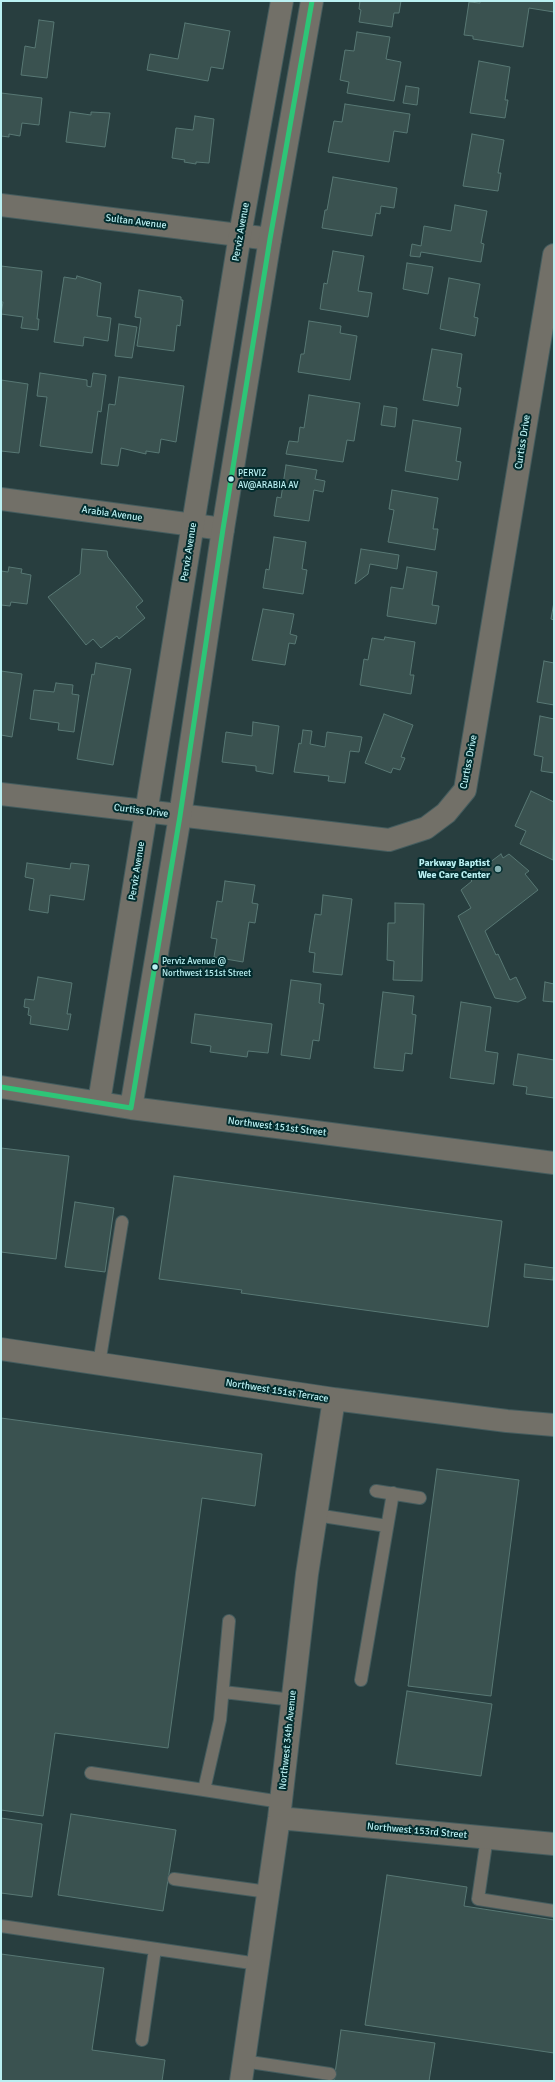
<!DOCTYPE html>
<style>
body{margin:0}
#map{position:relative;width:555px;height:2082px;overflow:hidden;background:#283e3f;font-family:Signika,sans-serif}
canvas{display:block}
.frame{position:absolute;inset:0;border:2px solid #baf0f2;pointer-events:none}
</style>
<div id="map">
<canvas width="555" height="2082"></canvas>
<div class="frame"></div>
</div>
<script>
const context = document.querySelector('canvas').getContext('2d');
context.lineJoin = 'round';
function paint(path, color) { context.fillStyle = color; context.fill(path, 'evenodd'); }
const poly = rows => new Path2D(rows.map(r => 'M' + r).join(''));
function trace(path, color, width, dash) { context.strokeStyle = color; context.lineWidth = width; context.lineCap = dash ? 'butt' : 'round'; context.setLineDash(dash || []); context.stroke(path); }
function write(font, color, halo, rows, align = 'center') {
  context.font = font + ' Signika,sans-serif'; context.lineWidth = 4; context.setLineDash([]); context.textBaseline = 'middle'; context.strokeStyle = halo; context.fillStyle = color; for (const [text, x, y, turn = 0] of rows) {
    context.save(); context.translate(x, y); context.rotate((+turn || 0) * Math.PI / 180); context.textAlign = isNaN(turn) ? turn : align; if (halo) context.strokeText(text, 0, 0); context.fillText(text, 0, 0); context.restore();
  }
}
const building = poly([
 [360,1,401,1,399,13,394,13,392,27,359,22,361,10,359,9,360,1],
 [480,1,554,1,554,12,529,8,523,47,473,39,473,36,464,35,469,2,480,3,480,1],
 [39,20,54,22,47,78,21,75,25,46,35,48,39,20],
 [185,23,230,31,223,69,211,67,208,81,147,70,150,54,178,59,185,23],
 [357,32,390,37,386,59,401,62,394,101,347,93,349,82,340,80,345,50,354,51,357,32],
 [479,61,510,67,505,100,508,100,505,118,470,113,479,61],
 [406,86,419,88,417,105,403,103,406,86],
 [1,93,42,98,39,125,22,123,20,136,9,134,9,137,1,136,1,93],
 [345,104,410,114,407,133,394,131,389,162,328,152,334,121,342,122,345,104],
 [70,112,91,115,91,112,110,113,105,147,66,142,70,112],
 [195,116,214,119,209,163,196,162,196,164,184,162,185,160,172,158,176,128,193,130,195,116],
 [472,134,504,140,498,173,501,173,498,191,463,186,472,134],
 [333,177,397,188,394,208,381,206,380,214,376,213,372,236,322,228,325,210,327,210,333,177],
 [455,205,487,211,481,243,484,244,481,262,421,252,420,257,410,256,412,244,421,246,424,226,451,231,455,205],
 [333,251,364,256,358,291,372,293,368,317,320,309,324,283,327,284,333,251],
 [407,263,433,267,428,294,403,289,407,263],
 [1,266,42,271,37,319,39,319,38,330,21,328,23,317,1,314,3,302,1,302,1,266],
 [77,276,101,283,97,316,111,318,108,341,84,337,83,346,54,342,64,277,76,279,77,276],
 [449,278,480,284,474,317,478,318,475,336,440,329,449,278],
 [139,290,181,297,181,300,183,300,180,326,177,325,174,351,137,346,141,318,135,317,139,290],
 [309,321,341,326,340,333,357,336,350,380,298,372,301,354,304,354,309,321],
 [119,324,137,327,132,358,115,356,119,324],
 [432,349,462,354,457,387,461,388,458,406,423,400,432,349],
 [40,373,87,380,87,386,91,387,93,373,106,375,101,412,98,411,92,453,40,446,47,397,37,396,40,373],
 [119,377,184,386,176,442,161,439,159,453,146,451,146,454,121,448,118,466,101,464,109,404,115,405,119,377],
 [1,380,28,384,19,453,1,451,1,380],
 [309,395,360,403,354,441,347,440,343,462,286,454,289,441,298,442,300,427,304,428,309,395],
 [384,406,397,408,395,427,381,425,384,406],
 [413,420,461,428,456,461,461,462,458,480,405,471,413,420],
 [286,465,317,470,315,479,325,481,323,492,314,490,309,521,274,516,277,497,281,498,286,465],
 [392,490,438,498,433,529,438,529,435,550,388,542,394,510,389,509,392,490],
 [274,537,306,542,302,569,307,570,303,594,263,588,266,569,269,570,274,537],
 [82,549,107,551,108,557,143,601,136,607,145,618,119,639,117,636,101,648,93,639,86,645,48,597,80,574,82,549],
 [361,549,399,555,397,569,370,564,368,574,355,584,361,549],
 [9,567,22,569,21,573,31,575,27,604,11,602,10,606,1,605,1,571,8,572,9,567],
 [407,567,437,572,432,605,439,606,436,624,387,616,391,587,403,589,407,567],
 [554,602,554,620,551,619,554,602],
 [263,609,294,614,290,634,297,636,295,644,289,643,285,665,252,660,263,609],
 [385,637,415,642,410,675,414,675,411,694,360,685,364,659,368,660,372,638,384,640,385,637],
 [544,661,554,663,554,705,537,702,544,661],
 [96,663,131,669,113,765,77,759,92,674,94,675,96,663],
 [1,671,22,674,12,737,1,735,1,671],
 [56,683,73,685,72,694,79,695,74,732,58,730,59,723,30,719,34,690,54,692,56,683],
 [384,714,413,725,401,757,405,758,400,770,393,768,391,773,365,763,384,714],
 [540,716,554,719,554,773,541,771,543,757,534,755,540,716],
 [253,722,279,726,273,774,256,771,256,766,222,762,226,732,252,736,253,722],
 [303,730,312,731,310,744,325,747,327,732,362,737,359,752,350,751,345,783,328,781,329,776,294,772,299,743,301,744,303,730],
 [531,791,554,802,553,860,520,844,526,831,515,826,531,791],
 [501,854,503,858,509,854,529,871,525,874,538,890,485,931,496,955,498,954,510,980,516,977,526,998,518,1002,495,998,458,916,471,908,461,890,472,881,469,878,501,854],
 [27,863,70,869,71,863,89,865,84,900,50,895,48,913,29,910,34,879,25,877,27,863],
 [225,881,255,885,252,903,258,904,255,923,249,922,243,962,214,957,217,939,211,938,217,901,222,902,225,881],
 [323,895,352,899,342,975,313,972,315,953,309,952,315,914,321,915,323,895],
 [395,903,424,904,422,981,393,980,394,961,387,960,388,923,395,923,395,903],
 [38,977,72,983,67,1014,71,1014,68,1030,30,1024,31,1016,28,1015,29,1008,24,1007,25,999,34,1000,38,977],
 [291,980,321,984,319,1003,324,1004,319,1041,313,1040,310,1059,281,1055,291,980],
 [545,982,554,984,554,1002,543,1001,545,982],
 [383,992,414,996,412,1014,416,1015,412,1054,405,1053,403,1071,374,1068,383,992],
 [461,1002,491,1007,485,1051,498,1053,494,1084,450,1078,461,1002],
 [195,1014,272,1024,268,1053,248,1051,247,1057,210,1052,211,1046,191,1043,195,1014],
 [518,1054,554,1060,554,1098,526,1094,527,1087,513,1085,518,1054],
 [1,1148,69,1156,56,1259,1,1252,1,1148],
 [174,1176,502,1221,488,1327,241,1293,242,1290,159,1279,174,1176],
 [75,1202,114,1208,105,1272,65,1267,75,1202],
 [525,1264,554,1268,553,1280,524,1277,525,1264],
 [1,1418,262,1454,255,1506,202,1498,168,1748,55,1733,43,1816,1,1810,1,1418],
 [437,1469,519,1480,491,1696,408,1686,437,1469],
 [407,1691,492,1704,481,1776,396,1764,407,1691],
 [71,1814,176,1830,163,1911,58,1895,71,1814],
 [1,1818,42,1824,32,1897,1,1893,1,1818],
 [387,1875,467,1887,464,1906,554,1920,554,2053,365,2025,387,1875],
 [1,1954,104,1968,92,2050,165,2060,162,2081,1,2081,1,1954],
 [341,2030,435,2043,429,2081,334,2081,341,2030]
]);
const service = poly([
 [99,1364,122,1222],
 [376,1491,420,1498],
 [316,1515,387,1526],
 [361,1680,393,1493],
 [223,1692,293,1700],
 [91,1773,204,1790,220,1720,229,1621],
 [204,1790,281,1802],
 [487,1837,478,1899,554,1911],
 [174,1879,268,1892],
 [1,1926,258,1964],
 [142,2040,155,1949],
 [243,2061,330,2074]
]);
const minor = poly([
 [1,205,270,239],
 [1,499,223,529],
 [1,794,389,840,426,828,446,813,465,790,554,255],
 [1,1349,334,1399,507,1421,554,1425],
 [279,1818,554,1844],
 [241,2081,279,1818,307,1574,334,1399]
]);
const tertiary = poly([
 [1,1087,131,1108,554,1163],
 [99,1102,240,235,282,1],
 [131,1108,180,816,223,529,270,239,312,1]
]);
const bus1 = poly([
 [1,1087,131,1108,180,816,223,529,270,239,312,1]
]);
const markers = [
 [231,479,3.5,"#baf0f2"],
 [498,869,4,"#87b2b3"],
 [155,967,3.5,"#baf0f2"]
];
const busNames = [
 ["PERVIZ",238,474],
 ["AV@ARABIA AV",238,486],
 ["Perviz Avenue @",162,962],
 ["Northwest 151st Street",162,974]
];
const streetNames = [
 ["Sultan Avenue",136,222,7],
 ["Perviz Avenue",241,232,-80],
 ["Curtiss Drive",523,442,-81],
 ["Arabia Avenue",112,514,8],
 ["Perviz Avenue",189,552,-81],
 ["Curtiss Drive",469,762,-79],
 ["Curtiss Drive",141,811,7],
 ["Perviz Avenue",137,871,-81],
 ["Northwest 151st Street",277,1127,7],
 ["Northwest 151st Terrace",277,1391,9],
 ["Northwest 34th Avenue",288,1740,-84],
 ["Northwest 153rd Street",417,1831,5]
];
const poiNames = [
 ["Parkway Baptist",490,863],
 ["Wee Care Center",490,875]
];
paint(building, '#3a5250');
trace(building, '#587874', 1);
trace(service, '#445c5e', 14);
trace(minor, '#445c5e', 24);
trace(tertiary, '#445c5e', 24);
trace(service, '#727068', 12);
trace(minor, '#727068', 22);
trace(tertiary, '#727068', 22);
trace(bus1, '#2dc577', 5);
for (const [x, y, r, color] of markers) { const dot = new Path2D(); dot.arc(x, y, r, 0, 2 * Math.PI); context.fillStyle = color; context.fill(dot); trace(dot, '#022c2e', 1.5); }
write('9px', '#baf0f2', '#022c2e', busNames, 'left');
write('10px', '#baf0f2', '#022c2e', streetNames);
write('bold 10px', '#baf0f2', '#022c2e', poiNames, 'right');
</script>
